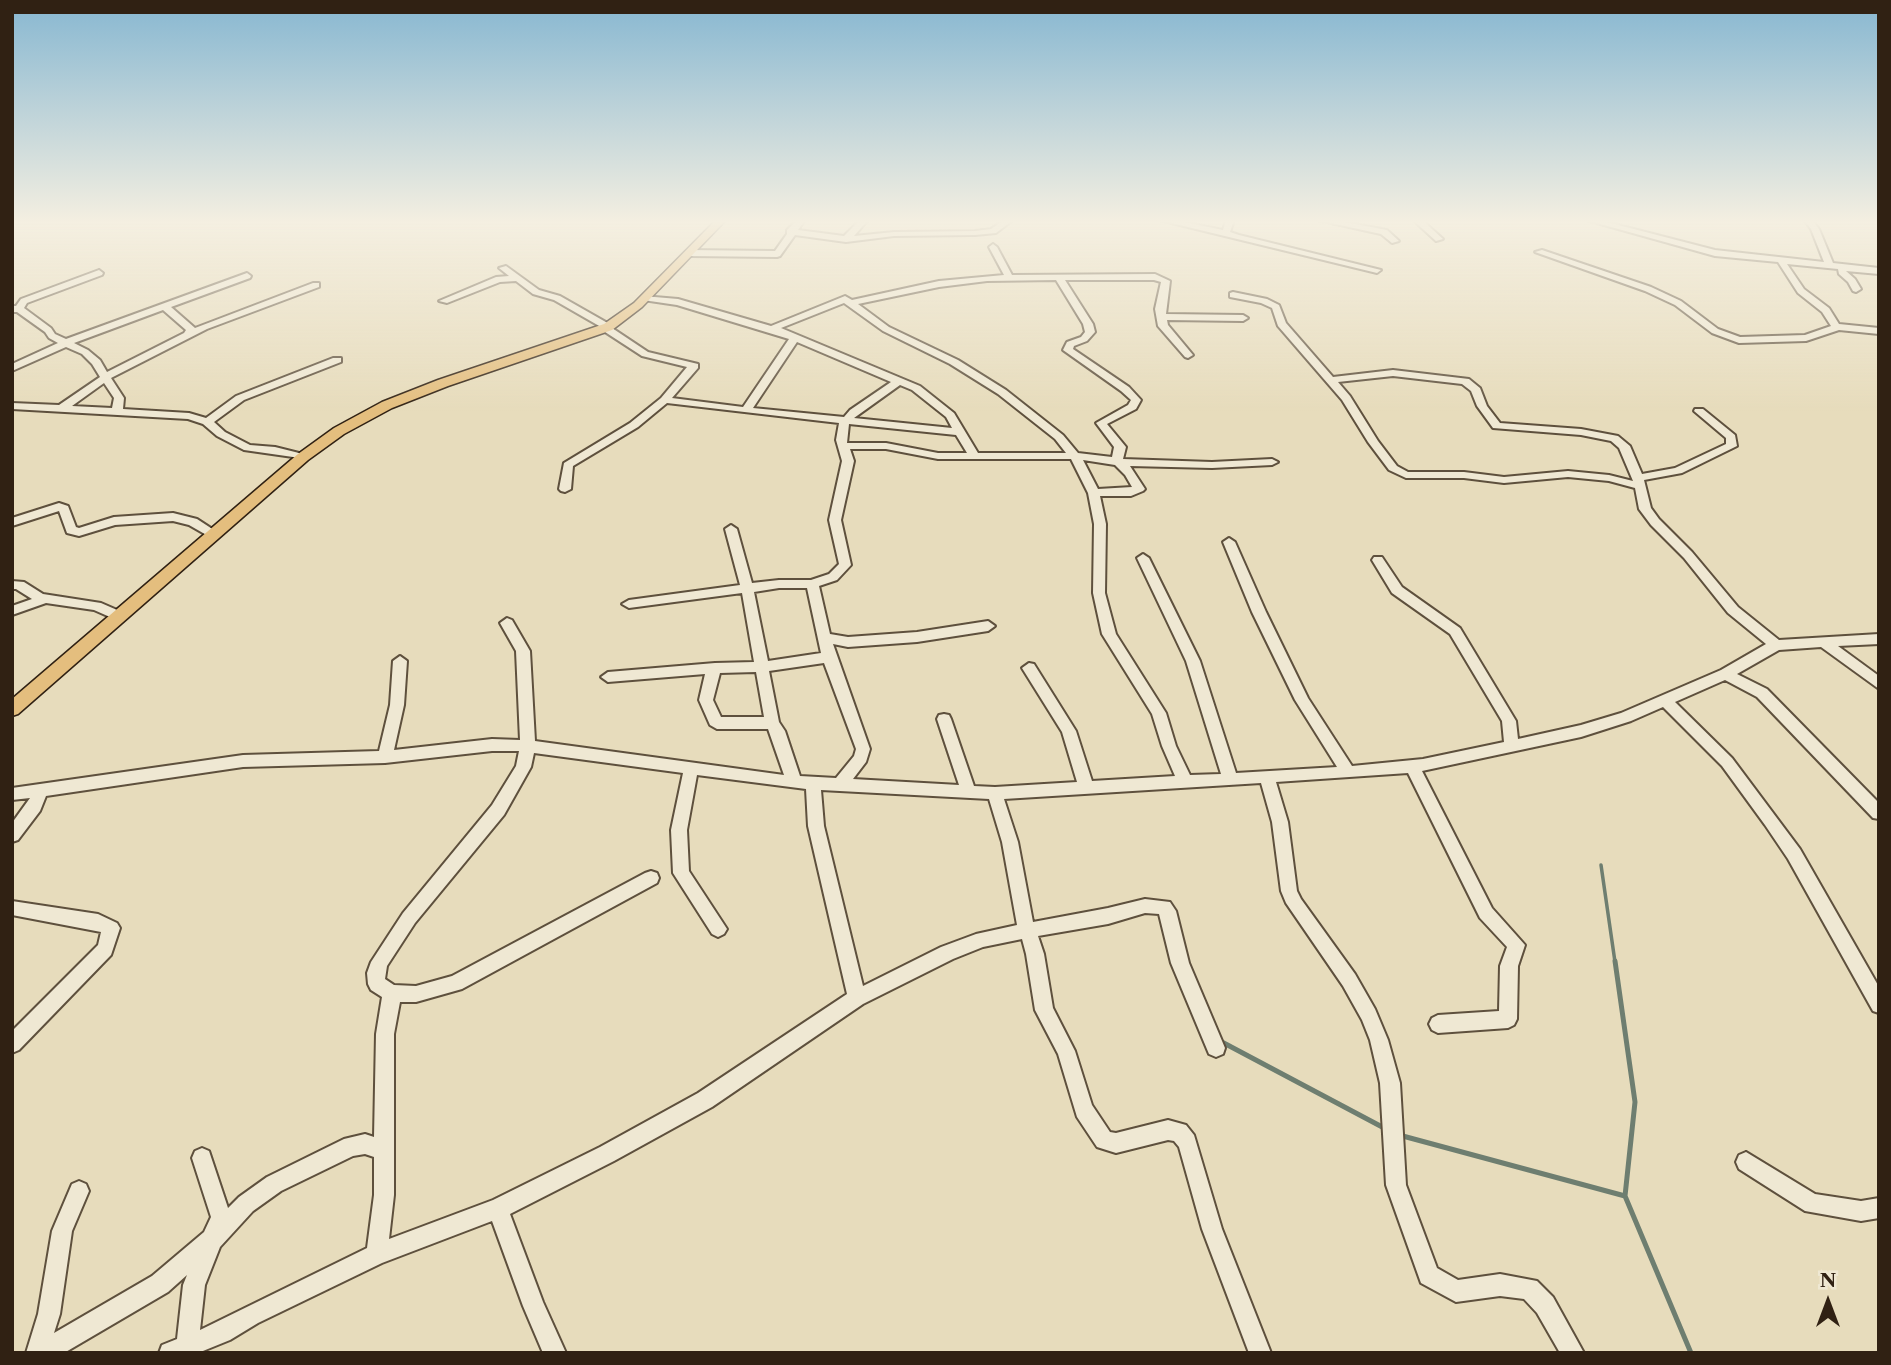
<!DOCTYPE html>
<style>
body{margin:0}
#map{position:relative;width:1891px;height:1365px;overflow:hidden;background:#e7dcbc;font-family:"Libre Caslon Text",serif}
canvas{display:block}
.frame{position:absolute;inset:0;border:14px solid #302113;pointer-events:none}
.north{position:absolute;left:1793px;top:1267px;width:70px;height:70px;-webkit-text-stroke:5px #efe8d3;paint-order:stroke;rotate:0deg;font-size:19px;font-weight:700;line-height:28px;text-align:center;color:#302113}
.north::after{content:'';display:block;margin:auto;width:24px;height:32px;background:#302113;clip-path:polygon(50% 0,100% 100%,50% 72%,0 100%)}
</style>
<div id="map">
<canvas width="1891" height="1365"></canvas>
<div class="frame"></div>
<div class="north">N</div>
</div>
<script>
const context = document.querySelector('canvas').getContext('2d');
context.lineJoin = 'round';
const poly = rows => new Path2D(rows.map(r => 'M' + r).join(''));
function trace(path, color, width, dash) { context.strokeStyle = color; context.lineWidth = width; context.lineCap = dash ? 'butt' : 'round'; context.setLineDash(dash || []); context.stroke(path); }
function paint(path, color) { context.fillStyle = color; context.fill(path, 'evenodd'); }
const streamFar1 = poly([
 [1601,865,1615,962]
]);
const stream = poly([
 [1615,961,1635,1102,1625,1196,1691,1353],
 [1220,1041,1386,1129],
 [1399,1135,1625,1196]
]);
const minor = poly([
 [797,220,805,220,798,230,844,236,860,220,868,220,854,236,894,232,975,231,991,229,1004,220,1013,220,996,233,975,235,894,236,846,242,795,235,780,256,777,257,689,256,685,253,689,250,775,251,787,234,787,230,797,220],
 [1159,220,1174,220,1223,230,1226,220,1234,220,1230,232,1239,235,1381,270,1377,273,1159,220],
 [1317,220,1334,220,1387,230,1399,241,1392,243,1381,234,1317,220],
 [1413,220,1422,220,1443,239,1436,241,1413,220],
 [1586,220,1599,220,1715,250,1824,262,1811,229,1804,220,1812,220,1819,229,1833,263,1879,268,1879,274,1846,271,1855,279,1861,289,1856,292,1853,291,1848,282,1839,274,1838,269,1787,264,1804,289,1829,308,1839,324,1879,328,1879,334,1839,330,1806,341,1739,343,1712,333,1675,305,1645,291,1535,252,1542,250,1651,287,1681,301,1718,329,1740,337,1805,335,1831,326,1822,312,1798,293,1778,262,1715,256,1586,220],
 [993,244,997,247,1012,275,1155,274,1170,281,1166,314,1243,315,1248,318,1243,321,1167,320,1168,325,1193,355,1188,358,1185,357,1158,326,1155,309,1161,282,1154,280,1065,280,1093,324,1095,332,1087,341,1074,346,1073,349,1129,387,1141,400,1136,409,1107,424,1126,447,1123,459,1212,462,1272,459,1278,462,1272,465,1212,468,1130,466,1145,489,1143,491,1131,496,1100,496,1106,524,1105,593,1116,634,1166,713,1176,746,1190,775,1221,774,1186,661,1137,558,1143,554,1149,558,1200,661,1236,773,1337,767,1295,700,1252,612,1223,542,1229,538,1235,542,1266,612,1308,698,1352,766,1423,759,1504,742,1502,721,1450,634,1392,593,1372,560,1374,557,1382,557,1402,587,1460,628,1516,721,1518,739,1581,725,1621,713,1721,670,1766,644,1728,613,1684,558,1651,525,1639,509,1635,488,1609,481,1568,477,1504,483,1464,478,1406,478,1389,470,1368,442,1342,400,1278,326,1272,308,1261,303,1230,297,1230,293,1233,292,1267,299,1279,305,1286,323,1333,377,1393,370,1469,379,1480,388,1487,406,1500,423,1581,429,1618,436,1630,446,1642,474,1675,468,1726,444,1726,438,1694,411,1695,409,1703,409,1735,435,1737,446,1682,473,1644,480,1651,508,1659,519,1692,552,1738,607,1779,640,1879,634,1879,644,1838,646,1879,676,1879,689,1821,647,1779,650,1737,674,1767,689,1879,803,1879,819,1873,818,1757,697,1725,680,1675,702,1732,758,1800,849,1879,987,1879,1013,1873,1011,1788,859,1765,825,1722,766,1663,707,1631,721,1581,737,1422,771,1492,908,1525,945,1518,966,1517,1019,1514,1025,1508,1028,1438,1033,1432,1030,1429,1024,1432,1018,1438,1015,1499,1011,1500,966,1507,947,1480,918,1408,773,1276,782,1288,822,1297,891,1301,899,1355,974,1375,1009,1388,1040,1400,1083,1406,1185,1437,1268,1458,1280,1500,1274,1537,1281,1553,1297,1584,1353,1560,1353,1537,1313,1524,1299,1500,1296,1456,1302,1421,1283,1386,1185,1380,1083,1370,1040,1362,1020,1343,986,1286,903,1281,891,1272,822,1261,783,1004,799,1018,842,1033,922,1108,908,1145,899,1170,902,1176,911,1189,963,1225,1048,1223,1054,1216,1057,1209,1054,1171,963,1159,914,1145,913,1108,924,1038,936,1044,954,1053,1008,1075,1051,1092,1105,1110,1132,1116,1133,1168,1120,1186,1125,1194,1135,1222,1229,1271,1353,1249,1353,1202,1229,1179,1147,1174,1141,1168,1140,1116,1153,1097,1147,1077,1117,1058,1054,1035,1010,1026,954,1022,939,983,947,953,959,863,1004,712,1107,614,1161,510,1214,543,1302,566,1353,543,1353,523,1306,492,1221,382,1263,258,1323,230,1340,198,1353,159,1353,162,1345,177,1339,183,1285,187,1275,168,1292,64,1353,26,1353,38,1314,52,1231,72,1184,79,1181,86,1184,89,1191,72,1231,60,1314,54,1333,152,1276,204,1232,211,1217,192,1158,195,1151,202,1148,209,1151,228,1208,239,1197,267,1177,344,1139,365,1134,374,1137,376,1034,382,997,371,990,368,984,367,973,371,962,403,913,492,805,516,766,519,751,492,751,385,763,243,767,46,796,40,811,18,840,12,842,12,823,30,798,12,800,12,788,243,755,379,751,390,705,393,661,400,656,407,661,404,705,394,750,492,739,520,740,516,651,500,623,507,618,512,620,530,651,535,741,784,775,768,729,717,729,710,725,699,700,705,674,608,682,601,677,608,672,715,663,754,662,742,593,629,608,622,604,629,600,740,585,725,529,731,525,737,529,752,583,779,580,811,580,829,574,839,564,829,520,842,461,836,440,839,423,667,403,638,427,573,466,571,489,565,492,561,491,559,489,564,463,630,423,661,398,687,367,642,356,602,330,601,327,554,300,533,294,516,281,500,282,447,303,439,301,496,277,509,276,499,268,506,266,539,290,560,296,611,325,612,328,648,352,698,364,698,368,672,398,743,407,789,339,677,305,643,300,643,296,678,299,771,326,845,296,852,300,939,281,1004,275,989,247,993,244],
 [1056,280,1083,324,1085,332,1081,337,1067,342,1063,350,1121,391,1131,400,1128,405,1096,423,1114,447,1112,457,1078,453,1063,435,1006,390,958,360,889,327,858,304,939,287,987,281,1056,280],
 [844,303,883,331,950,364,998,394,1055,439,1066,453,978,453,954,413,920,386,781,328,844,303],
 [797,342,891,382,850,410,844,417,753,408,797,342],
 [1393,376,1462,384,1471,391,1477,406,1493,428,1581,435,1611,441,1619,448,1633,481,1609,475,1568,471,1504,477,1464,472,1408,472,1397,466,1378,441,1350,396,1338,382,1393,376],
 [900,385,912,390,946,417,952,428,854,418,900,385],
 [849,424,956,435,967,453,938,453,886,443,847,443,849,424],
 [850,449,886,449,938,459,1071,459,1088,493,1094,524,1093,593,1102,634,1152,714,1162,746,1175,776,1092,781,1076,731,1034,664,1029,663,1022,668,1062,732,1077,782,995,787,974,786,951,719,949,715,944,714,939,715,937,719,959,785,853,779,866,762,870,749,833,644,848,647,917,642,988,631,995,626,988,621,917,632,848,637,830,634,819,586,837,580,851,565,841,520,854,461,850,449],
 [1083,460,1115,465,1125,475,1132,487,1098,489,1083,460],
 [779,588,807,588,821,653,768,661,754,592,779,588],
 [824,663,856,749,854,756,836,778,800,776,785,731,779,722,769,671,824,663],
 [756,672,764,717,721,717,713,700,720,673,756,672],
 [534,753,683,773,671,830,673,873,712,934,718,937,724,934,727,929,689,871,687,830,697,775,806,789,808,826,847,994,698,1093,600,1147,493,1200,389,1239,394,1195,394,1034,400,1002,416,1002,462,989,657,883,659,878,657,873,651,871,645,873,452,976,416,986,394,985,385,979,387,966,415,923,504,815,531,767,534,753],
 [821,790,989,799,1002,842,1017,925,976,934,941,947,863,986,824,826,821,790],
 [365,1154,374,1157,374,1195,367,1248,200,1330,205,1285,220,1247,253,1211,281,1191,353,1156,365,1154],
 [99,270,103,273,102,275,27,303,24,308,51,328,55,334,66,339,247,273,251,276,250,278,171,307,195,328,313,283,319,283,319,287,207,329,111,378,124,398,123,409,189,413,206,418,236,396,333,358,341,358,341,362,244,400,214,422,225,432,250,445,275,447,307,455,307,459,244,450,217,436,203,424,188,419,12,409,12,403,59,405,100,377,92,364,82,354,66,347,12,371,12,364,58,343,49,338,45,332,17,312,12,312,12,306,16,306,21,299,99,270],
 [163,310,186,330,184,333,107,372,100,360,88,350,74,343,163,310],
 [104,383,114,398,112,408,72,406,104,383],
 [59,503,68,506,76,527,79,528,114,517,173,513,197,519,220,534,214,538,210,537,189,525,173,521,115,525,79,536,67,533,59,511,12,526,12,518,59,503],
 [12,581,24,582,43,594,101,603,124,613,126,616,119,621,94,610,46,603,12,615,12,606,32,599,16,589,12,589,12,581],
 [12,901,98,914,117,923,120,928,111,955,19,1050,12,1053,12,1031,98,945,101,932,12,915,12,901],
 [1746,1152,1815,1194,1861,1201,1879,1198,1879,1218,1861,1221,1805,1211,1739,1169,1736,1162,1739,1155,1746,1152]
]);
const major = poly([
 [716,220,726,220,642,307,612,330,448,386,392,408,344,434,308,460,18,714,12,716,12,699,298,454,334,428,382,402,438,380,604,324,634,303,716,220]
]);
trace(streamFar1, '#6e7e70', 3.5);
trace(stream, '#6e7e70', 5);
trace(minor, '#5e503d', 4);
trace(major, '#302113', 3);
paint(minor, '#efe8d3');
paint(major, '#e4be7e');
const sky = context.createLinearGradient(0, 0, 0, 411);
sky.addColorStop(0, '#87b7d1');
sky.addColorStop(0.54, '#f4efe1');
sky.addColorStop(1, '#f4efe100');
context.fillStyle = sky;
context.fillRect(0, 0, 1891, 411);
</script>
